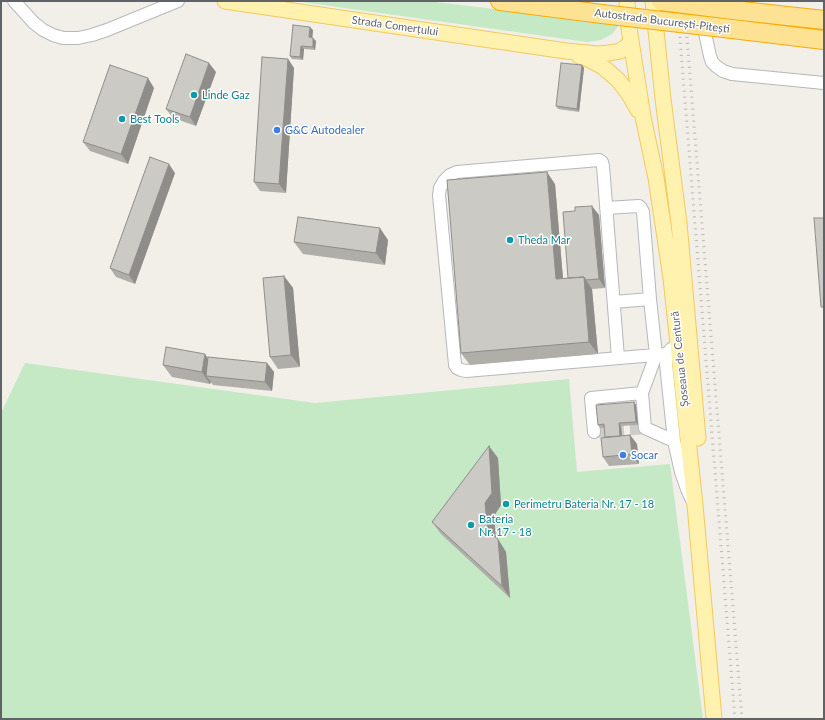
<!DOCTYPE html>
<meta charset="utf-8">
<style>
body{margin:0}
#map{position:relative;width:825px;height:720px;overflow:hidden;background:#f1efe8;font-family:Lato,sans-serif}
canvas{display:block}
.frame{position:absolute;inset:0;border:2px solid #5f6368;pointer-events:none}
</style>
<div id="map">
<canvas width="825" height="720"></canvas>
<div class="frame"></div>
</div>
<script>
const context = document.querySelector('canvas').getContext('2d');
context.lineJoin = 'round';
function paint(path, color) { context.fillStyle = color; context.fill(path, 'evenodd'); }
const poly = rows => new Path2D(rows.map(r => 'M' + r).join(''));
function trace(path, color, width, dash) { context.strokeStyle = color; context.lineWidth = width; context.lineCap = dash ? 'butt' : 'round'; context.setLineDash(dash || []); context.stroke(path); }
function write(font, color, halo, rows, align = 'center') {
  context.font = font + ' Lato,sans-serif'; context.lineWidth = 3; context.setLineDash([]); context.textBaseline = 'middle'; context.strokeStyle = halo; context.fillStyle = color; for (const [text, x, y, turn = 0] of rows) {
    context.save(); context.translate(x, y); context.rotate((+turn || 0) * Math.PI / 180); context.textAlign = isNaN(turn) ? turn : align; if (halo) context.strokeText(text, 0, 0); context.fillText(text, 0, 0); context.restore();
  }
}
const green = poly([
 [295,1,427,1,620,24,612,34,601,40,587,42],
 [25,363,315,403,569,379,577,472,670,464,703,719,1,719,1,413]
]);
const minorTunnel = poly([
 [594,432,645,428]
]);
const minor = poly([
 [14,1,34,23,43,30,53,35,63,38,78,38,92,35,107,30,178,1],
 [704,20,705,33,710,56,712,62,716,66,723,71,732,74,824,83],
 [606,208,639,206,641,208,643,212,650,299,656,355,642,393,645,428,674,441],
 [614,302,650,299],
 [671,349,667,354,666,364,674,441,681,472,687,489,692,500],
 [618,358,603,166,602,162,599,160,457,172,450,175,444,181,440,188,439,195,455,365,457,368,461,370,466,371,667,354],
 [594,432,591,398,642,393]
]);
const major = poly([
 [225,1,566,51,598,54,610,53,620,51,626,47,631,41],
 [627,1,629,28,643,117,656,178,671,278,695,505,714,719],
 [653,1,663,99,679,223,698,438],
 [579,56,588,59,603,67,618,80,629,94,638,110]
]);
const highway = poly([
 [500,1,602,14],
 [733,10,824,20],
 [732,29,824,40]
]);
const rail = poly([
 [677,1,735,719],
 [684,1,742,719]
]);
const highwayBridge = poly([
 [661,1,733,10],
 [602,14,732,29]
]);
const wall = poly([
 [313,30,312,38,316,41,315,50,304,49,303,60,292,59,290,56],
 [288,59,294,68,286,193,260,191,254,182],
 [582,65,584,68,579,112,558,109,556,106],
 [216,72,196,126,173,118,166,109],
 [154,88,128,164,90,151,83,142],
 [175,173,135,284,116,277,110,268],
 [555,184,563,278,568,278,599,215,605,288,592,289,598,354,470,365,461,353],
 [388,240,385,265,303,254,294,242],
 [284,276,293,288,300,367,278,369,270,357],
 [208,358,267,363,274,372,272,391,213,385,211,382,210,384,172,377,163,365],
 [634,402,636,405,638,425,621,426,622,436,630,435,637,444,639,464,609,466,603,457,605,437,604,428,600,428,598,425],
 [498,458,501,505,494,516,496,538,506,552,510,598,441,534,432,522]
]);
const shadedWall = poly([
 [310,27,313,30,312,41,309,37],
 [313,38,316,41,315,50,313,47],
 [301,46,304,49,303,60,300,57],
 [288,59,294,68,286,193,279,184],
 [209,63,216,72,196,126,190,117],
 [582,65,584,68,579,112,577,109],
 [148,78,154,88,128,164,121,154],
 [169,164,175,173,135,284,129,275],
 [547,172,555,184,564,291,556,279],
 [592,206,599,215,605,288,599,279],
 [380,228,388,240,385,265,376,253],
 [284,276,293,288,300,367,291,355],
 [584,277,592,289,598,354,589,342],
 [205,354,213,366,206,376,211,382,210,384,202,372],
 [267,363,274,372,272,391,265,382],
 [634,402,636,405,638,425,636,422],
 [619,423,621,426,623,446,620,443],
 [630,435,637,444,639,464,632,454],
 [489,446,498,458,501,505,494,516,496,544,488,532,485,503],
 [498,539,506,552,510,598,502,586]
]);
const building = poly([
 [293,25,310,27,309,37,313,38,313,47,301,46,300,57,290,56,293,25],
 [186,54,209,63,190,117,166,109,186,54],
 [262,57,288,59,279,184,254,182,262,57],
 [561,63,582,65,577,109,556,106,561,63],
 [110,65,148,78,121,154,83,142,110,65],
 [150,157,169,164,129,275,110,268,150,157],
 [547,172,556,279,584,277,589,342,461,353,447,180,547,172],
 [592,206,599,279,586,280,584,277,568,278,563,212,575,211,575,207,592,206],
 [298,217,380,228,376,253,294,242,298,217],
 [814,218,824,218,824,307,821,307,814,218],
 [284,276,291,355,270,357,263,278,284,276],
 [166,347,205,354,202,372,163,365,166,347],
 [208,357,267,363,265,382,206,376,208,357],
 [634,402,636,422,619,423,620,436,605,437,604,424,598,425,596,405,634,402],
 [630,435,632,454,603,457,601,438,630,435],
 [489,446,492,493,485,503,488,532,498,539,502,586,432,522,489,446]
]);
const markers = [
 [194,95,4,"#0f9aa8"],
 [122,119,4,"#0f9aa8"],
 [277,130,4,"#3f7fe0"],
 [510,240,4,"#0f9aa8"],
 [623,455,4,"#3f7fe0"],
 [506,504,4,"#0f9aa8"],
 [471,525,4,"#0f9aa8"]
];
const streetNames = [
 ["Autostrada București-Pitești",662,21,7],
 ["Strada Comerțului",395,26,8],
 ["Șoseaua de Centură",680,359,-96]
];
const cultureNames = [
 ["Linde Gaz",202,95],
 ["Best Tools",130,119],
 ["Theda Mar",518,240],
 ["Perimetru Bateria Nr. 17 - 18",514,504],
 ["Bateria",479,519],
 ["Nr. 17 - 18",479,532]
];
const shopNames = [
 ["G&C Autodealer",285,130],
 ["Socar",631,455]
];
paint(green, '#c5e8c5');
trace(minorTunnel, '#ccccc8', 12, [12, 6]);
trace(minor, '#b5b8bc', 14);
trace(major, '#f2c960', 17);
trace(highway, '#f9ab00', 20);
trace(minor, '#fff', 12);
trace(major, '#fff2af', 15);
trace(highway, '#fde293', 18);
trace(rail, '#b6b7b8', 3, [1, 5]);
trace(highwayBridge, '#f9ab00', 20, []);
trace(highwayBridge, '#fde293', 18);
paint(wall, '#afaea9');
paint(shadedWall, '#8f8d8a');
paint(building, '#cccac5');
trace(building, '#8f8d8a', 1);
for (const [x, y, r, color] of markers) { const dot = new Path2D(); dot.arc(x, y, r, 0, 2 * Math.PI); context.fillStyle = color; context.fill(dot); trace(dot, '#fff', 1.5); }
write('11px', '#5f6368', '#fff', streetNames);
write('11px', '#0d838f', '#fff', cultureNames, 'left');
write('11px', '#366cbe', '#fff', shopNames, 'left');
</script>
